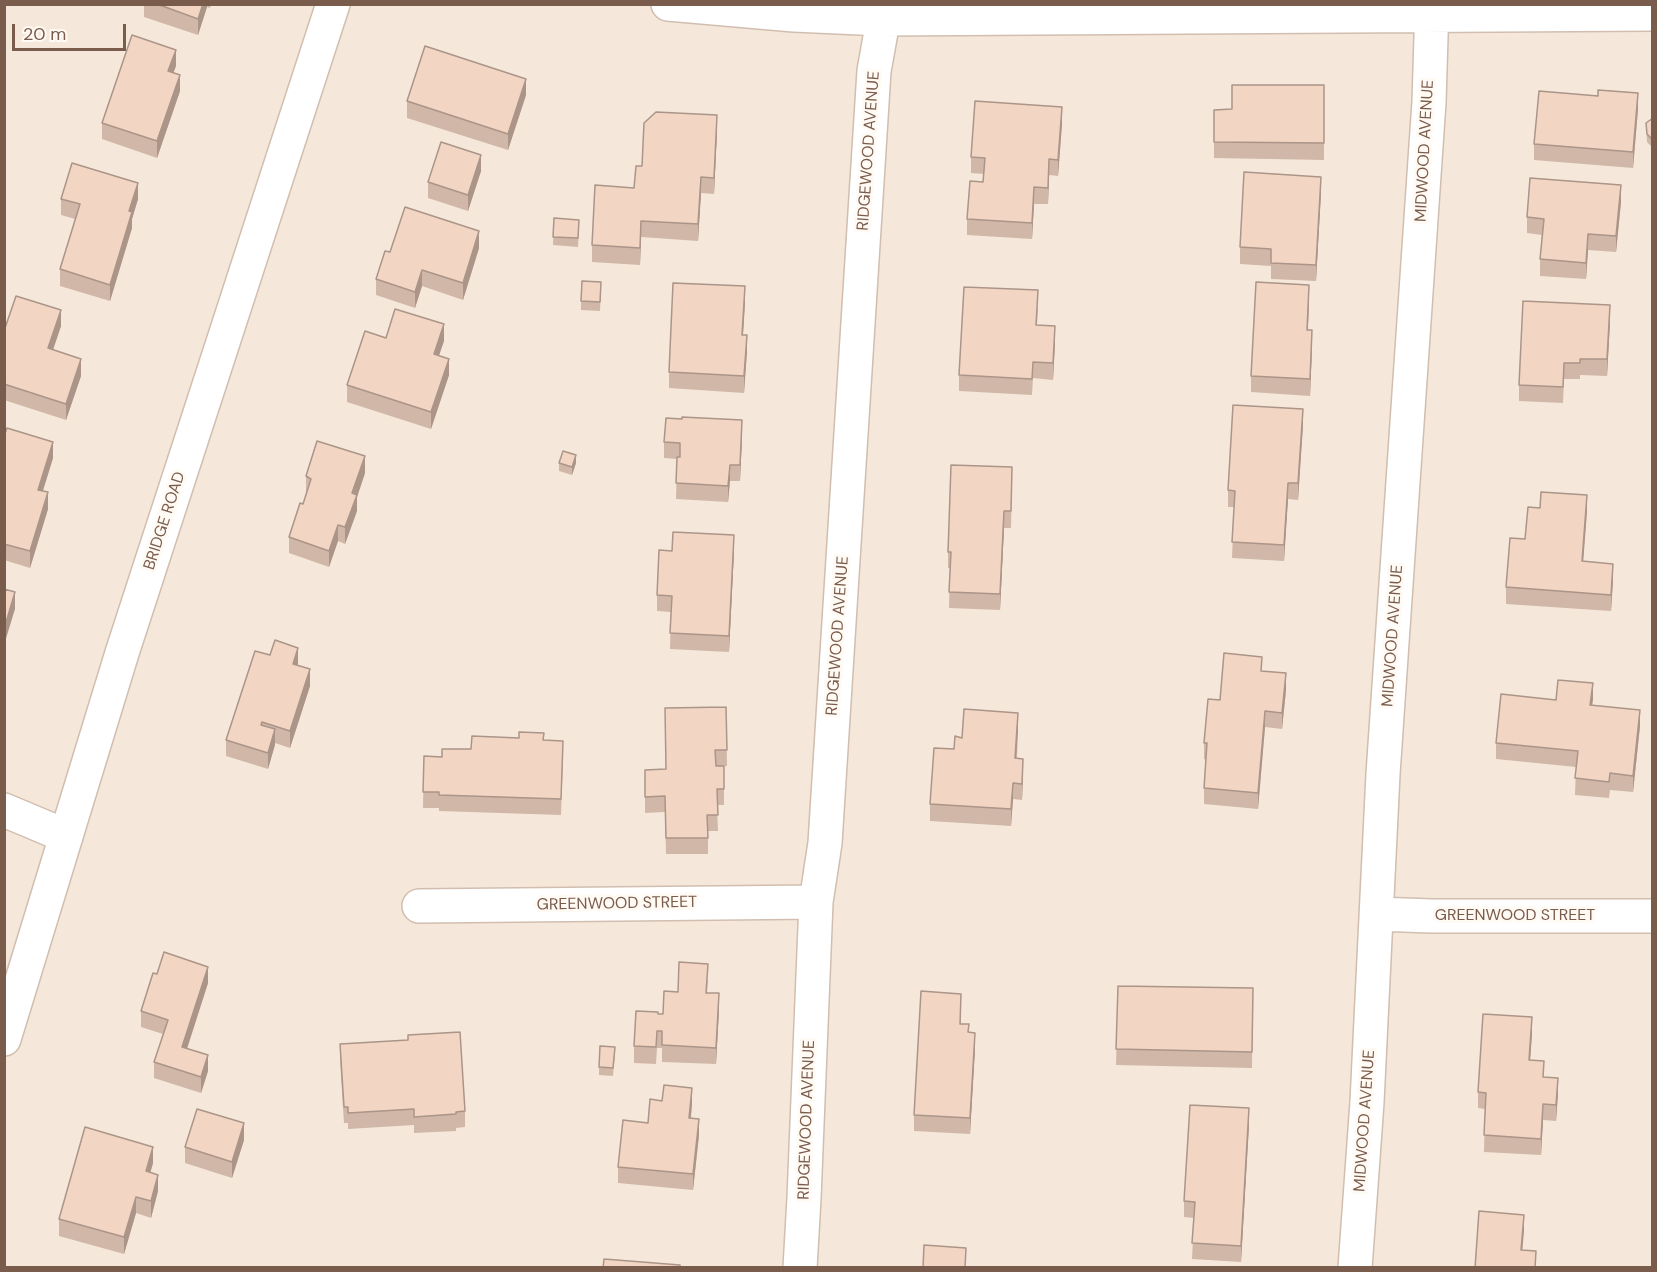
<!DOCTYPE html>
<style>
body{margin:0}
#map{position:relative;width:1657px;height:1272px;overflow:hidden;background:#fdf6ec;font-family:"DM Sans",sans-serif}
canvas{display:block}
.frame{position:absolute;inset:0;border:6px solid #7a5c4d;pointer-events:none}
.scale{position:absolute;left:12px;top:24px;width:114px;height:27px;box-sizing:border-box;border:3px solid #7a5c4d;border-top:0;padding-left:8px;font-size:18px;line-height:21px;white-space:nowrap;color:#7a5c4d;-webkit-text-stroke:4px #fffaf3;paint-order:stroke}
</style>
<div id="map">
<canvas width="1657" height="1272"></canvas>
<div class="frame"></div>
<div class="scale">20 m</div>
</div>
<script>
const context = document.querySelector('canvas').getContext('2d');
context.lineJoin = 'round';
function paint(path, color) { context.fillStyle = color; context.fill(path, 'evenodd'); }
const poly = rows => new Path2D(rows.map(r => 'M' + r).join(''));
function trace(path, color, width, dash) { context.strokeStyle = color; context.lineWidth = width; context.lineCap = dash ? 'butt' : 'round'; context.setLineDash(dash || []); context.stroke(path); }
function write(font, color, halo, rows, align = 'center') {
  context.font = font + ' "DM Sans",sans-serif'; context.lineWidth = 6; context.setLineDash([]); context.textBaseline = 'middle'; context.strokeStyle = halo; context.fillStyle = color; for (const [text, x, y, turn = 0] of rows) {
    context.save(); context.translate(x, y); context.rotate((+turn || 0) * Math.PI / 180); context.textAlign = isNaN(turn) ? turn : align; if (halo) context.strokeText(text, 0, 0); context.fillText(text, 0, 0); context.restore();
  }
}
const residential = poly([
 [5,5,1652,5,1652,1267,5,1267]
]);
const minor = poly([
 [668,4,794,15,882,19,1652,14],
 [4,810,66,836],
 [419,906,816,902],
 [1377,914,1431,916,1652,916],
 [800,1268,804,1198,816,902,825,843,874,71,886,4],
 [1355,1268,1367,1102,1383,774,1429,102,1432,4]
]);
const tertiary = poly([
 [4,1039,122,653,333,4]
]);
const wall = poly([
 [144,4,211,4,210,8,207,7,198,35,144,17],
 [176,66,173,72,180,91,157,158,102,139,102,123],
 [1324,85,1324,160,1214,158,1214,110,1232,109],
 [526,95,508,150,407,118,407,101],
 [1598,96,1638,109,1633,168,1534,160,1534,144],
 [1653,118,1653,148,1647,142,1646,123],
 [1062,124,1058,176,1049,175,1048,204,1034,204,1032,239,967,235,967,219,983,182,984,174,971,173,971,157],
 [717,131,714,194,701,193,698,241,641,237,640,265,592,262,592,245,634,188,642,166],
 [481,171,468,211,428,198,428,182],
 [1321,193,1316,281,1271,279,1271,266,1240,264,1240,247],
 [61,199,138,199,132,219,132,228,110,301,60,286,60,269,75,219,61,215],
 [1621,202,1616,252,1588,250,1586,279,1540,276,1540,259,1542,235,1527,233,1527,217],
 [554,218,579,228,578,247,553,245],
 [479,248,463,300,422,286,415,308,376,295,376,279,390,252],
 [601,290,600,311,581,310,581,301],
 [1309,301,1308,330,1312,346,1310,396,1251,392,1251,376],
 [745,302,743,335,747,351,744,393,669,388,669,372],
 [1038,307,1037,325,1055,342,1053,380,1033,378,1032,395,959,391,959,375],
 [1610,322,1607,376,1580,375,1580,379,1564,379,1563,403,1519,401,1519,385],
 [61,326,53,350,81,376,66,420,4,400,4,331],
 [386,338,444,341,439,355,449,375,431,429,347,402,347,385],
 [1303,425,1298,500,1288,499,1284,561,1232,558,1234,507,1228,507,1228,490],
 [4,436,53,458,43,491,48,509,30,568,4,560],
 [742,437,740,481,730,481,728,502,676,499,677,459,664,458,664,442],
 [559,463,576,463,572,475,559,471],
 [365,473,357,497,357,511,345,544,338,541,329,567,289,553,289,537,303,504,307,493,306,493,306,476],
 [1012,483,1011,528,1004,528,1000,610,949,608,950,568,948,568,948,552],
 [1587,511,1583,561,1613,580,1611,611,1506,604,1506,587,1525,539],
 [734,551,729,652,670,649,671,612,657,611,657,595],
 [298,664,298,665,310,686,290,748,275,743,268,769,226,756,226,740],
 [1262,671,1286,690,1282,729,1265,727,1258,809,1204,804,1204,788,1206,760,1204,759,1204,743,1220,700],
 [1593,699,1592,705,1640,726,1633,792,1610,790,1609,798,1575,795,1576,767,1496,759,1496,743,1556,700],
 [726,707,727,766,724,766,724,805,717,805,718,831,708,831,708,854,666,854,665,812,645,813,645,770,666,769],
 [1018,729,1017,758,1023,775,1022,800,1013,799,1011,826,930,821,930,804,962,738],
 [544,740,563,757,561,815,439,811,439,808,423,808,424,756,442,757,471,749],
 [157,974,208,983,187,1049,208,1071,201,1093,154,1078,154,1062,163,1034,141,1027,141,1011],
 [708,980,707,993,719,1010,716,1064,662,1062,662,1048,657,1048,656,1064,634,1063,634,1046,658,1014,663,1014,678,992],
 [1118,986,1253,988,1252,1068,1116,1065],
 [961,1010,961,1024,975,1049,970,1134,914,1131,914,1115],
 [1532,1034,1530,1060,1558,1094,1556,1121,1543,1120,1541,1155,1484,1152,1485,1109,1478,1108,1478,1092],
 [340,1044,465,1111,465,1127,456,1128,456,1131,414,1133,414,1125,348,1129,348,1123,344,1123,340,1060],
 [615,1055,613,1076,599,1075,599,1067],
 [692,1104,691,1118,699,1135,693,1190,618,1183,618,1167,648,1123],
 [1249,1125,1241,1262,1192,1259,1194,1218,1184,1217,1184,1201],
 [244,1140,232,1178,185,1163,185,1147],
 [153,1163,150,1173,158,1191,151,1218,136,1213,124,1254,59,1236,59,1219]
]);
const shadedWall = poly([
 [203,4,207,4,207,7,198,35,198,19],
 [176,50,176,66,168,87,168,71],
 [180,75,180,91,157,158,157,141],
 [526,79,526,95,508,150,508,134],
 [1638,93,1638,109,1633,168,1633,152],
 [1062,107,1062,124,1058,176,1058,160],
 [717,115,717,131,714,194,714,178],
 [481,155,481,171,468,211,468,195],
 [1049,159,1049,175,1048,204,1048,188],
 [701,177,701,193,698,241,698,224],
 [1321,177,1321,193,1316,281,1316,265],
 [138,183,138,199,132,219,132,228,110,301,110,285,129,211],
 [1621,185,1621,202,1616,252,1616,236],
 [1034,187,1034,204,1032,239,1032,223],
 [641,221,641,237,640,265,640,248],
 [479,231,479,248,463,300,463,283],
 [1588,234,1588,250,1586,279,1586,263],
 [422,270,422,286,415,308,415,292],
 [1309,285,1309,301,1307,347,1307,330],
 [745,286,745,302,742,351,742,335],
 [1610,305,1610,322,1607,376,1607,359],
 [61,310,61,326,48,364,48,348],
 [444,324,444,341,434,370,434,354],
 [1055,326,1055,342,1053,380,1053,363],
 [1312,330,1312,346,1310,396,1310,379],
 [747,335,747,351,744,393,744,376],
 [81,359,81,376,66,420,66,404],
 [449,359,449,375,431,429,431,412],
 [1303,409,1303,425,1298,500,1298,483],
 [742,420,742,437,740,481,740,465],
 [53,442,53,458,38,506,38,490],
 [576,455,576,463,572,475,572,467],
 [365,456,365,473,357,497,357,511,345,544,345,527,352,493],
 [730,465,730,481,728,502,728,486],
 [1288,483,1288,499,1284,561,1284,545],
 [48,492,48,509,30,568,30,551],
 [1587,495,1587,511,1582,577,1582,561],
 [1004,511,1004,528,1000,610,1000,594],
 [338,525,338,541,329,567,329,551],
 [734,535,734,551,729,652,729,636],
 [1613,564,1613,580,1611,611,1611,595],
 [15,592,15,609,4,645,4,629],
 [298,648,298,664,293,680,293,664],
 [310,669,310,686,290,748,290,731],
 [1286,673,1286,690,1282,729,1282,713],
 [1593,683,1593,699,1590,721,1590,705],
 [1640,710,1640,726,1633,792,1633,776],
 [1265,711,1265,727,1258,809,1258,793],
 [1018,713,1018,729,1015,775,1015,758],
 [275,729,275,745,268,769,268,753],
 [1023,759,1023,775,1022,800,1022,784],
 [1013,783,1013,799,1011,826,1011,809],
 [208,967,208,983,182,1064,182,1047],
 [719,993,719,1010,716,1064,716,1048],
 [1532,1017,1532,1034,1529,1076,1529,1060],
 [975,1033,975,1049,970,1134,970,1118],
 [208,1055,208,1071,201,1093,201,1077],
 [1558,1078,1558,1094,1556,1121,1556,1105],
 [692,1088,692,1104,689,1134,689,1118],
 [1543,1104,1543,1120,1541,1155,1541,1139],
 [1249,1108,1249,1125,1241,1262,1241,1246],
 [699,1119,699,1135,693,1190,693,1174],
 [244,1123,244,1140,232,1178,232,1162],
 [153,1147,153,1163,146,1188,146,1171],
 [158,1175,158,1191,151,1218,151,1201],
 [136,1197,136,1213,124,1254,124,1237],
 [1524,1215,1524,1231,1521,1266,1521,1250]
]);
const building = poly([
 [157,4,203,4,198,19,157,4],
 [132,35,176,50,168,71,180,75,157,141,102,123,132,35],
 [425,46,526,79,508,134,407,101,425,46],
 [1232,85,1324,85,1324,143,1214,142,1214,110,1232,109,1232,85],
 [1598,90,1638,93,1633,152,1534,144,1539,91,1598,96,1598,90],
 [975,101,1062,107,1058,160,1049,159,1048,188,1034,187,1032,223,967,219,970,181,983,182,985,158,971,157,975,101],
 [656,112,717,115,714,178,701,177,698,224,641,221,640,248,592,245,595,185,634,188,636,166,642,166,644,123,656,112],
 [1653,118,1653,140,1647,134,1646,123,1653,118],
 [441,142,481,155,468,195,428,182,441,142],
 [72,163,138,183,129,211,132,212,110,285,60,269,80,204,61,199,72,163],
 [1244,172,1321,177,1316,265,1271,263,1271,249,1240,247,1244,172],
 [1530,178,1621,185,1616,236,1588,234,1586,263,1540,259,1544,219,1527,217,1530,178],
 [405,207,479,231,463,283,422,270,415,292,376,279,385,251,390,252,405,207],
 [554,218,579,220,578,238,553,237,554,218],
 [582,281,601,282,600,302,581,301,582,281],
 [1256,282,1309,285,1307,330,1312,330,1310,379,1251,376,1256,282],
 [673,283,745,286,742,335,747,335,744,376,669,372,673,283],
 [964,287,1038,290,1036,325,1055,326,1053,363,1033,362,1032,379,959,375,964,287],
 [16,296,61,310,48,348,81,359,66,404,4,384,4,331,16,296],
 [1523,301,1610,305,1607,359,1580,359,1580,363,1564,363,1563,387,1519,385,1523,301],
 [395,309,444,324,434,354,449,359,431,412,347,385,365,331,386,338,395,309],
 [1233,405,1303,409,1298,483,1288,483,1284,545,1232,542,1235,491,1228,490,1233,405],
 [682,417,742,420,740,465,730,465,728,486,676,483,677,457,680,457,680,443,664,442,666,418,682,419,682,417],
 [7,428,53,442,38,490,48,492,30,551,4,544,4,436,7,428],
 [317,441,365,456,352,493,357,495,345,527,338,525,329,551,289,537,300,503,303,504,311,479,306,476,317,441],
 [563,451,576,455,572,467,559,463,563,451],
 [951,465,1012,467,1011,511,1004,511,1000,594,949,592,951,552,948,552,951,465],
 [1541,492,1587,495,1582,561,1613,564,1611,595,1506,587,1510,538,1525,539,1528,507,1540,508,1541,492],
 [673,532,734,535,729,636,670,633,672,596,657,595,659,550,672,551,673,532],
 [4,589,15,592,4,629,4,589],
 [275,640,298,648,293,664,310,669,290,731,262,722,261,725,275,729,268,753,226,740,255,651,270,655,275,640],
 [1224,653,1262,657,1261,671,1286,673,1282,713,1265,711,1258,793,1204,788,1207,743,1204,743,1208,699,1220,700,1224,653],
 [1558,680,1593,683,1590,705,1640,710,1633,776,1610,773,1609,782,1575,778,1578,751,1496,743,1501,694,1556,700,1558,680],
 [726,707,727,750,715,750,716,766,724,766,724,789,717,789,718,815,707,815,708,838,666,838,665,796,645,797,645,770,666,769,665,708,726,707],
 [964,709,1018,713,1015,758,1023,759,1022,784,1013,783,1011,809,930,804,934,748,954,749,955,736,962,738,964,709],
 [519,732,544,733,543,740,563,741,561,799,439,795,439,792,423,792,424,756,442,757,442,749,471,749,472,736,519,738,519,732],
 [164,952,208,967,182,1047,208,1055,201,1077,154,1062,168,1020,141,1011,153,973,157,974,164,952],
 [679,962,708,964,706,993,719,993,716,1048,662,1045,662,1031,657,1031,656,1047,634,1046,636,1011,658,1012,658,1014,663,1014,664,991,678,992,679,962],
 [1118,986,1253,988,1252,1052,1116,1049,1118,986],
 [921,991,961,994,960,1024,969,1024,968,1032,975,1033,970,1118,914,1115,921,991],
 [1483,1014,1532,1017,1529,1060,1544,1061,1543,1077,1558,1078,1556,1105,1543,1104,1541,1139,1484,1135,1486,1093,1478,1092,1483,1014],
 [460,1032,465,1111,456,1112,456,1114,414,1117,414,1109,348,1113,348,1107,344,1107,340,1044,408,1040,408,1035,460,1032],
 [600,1046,615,1047,613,1068,599,1067,600,1046],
 [664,1085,692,1088,689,1118,699,1119,693,1174,618,1167,623,1120,648,1123,650,1099,662,1101,664,1085],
 [1190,1105,1249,1108,1241,1246,1192,1243,1195,1202,1184,1201,1190,1105],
 [197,1109,244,1123,232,1162,185,1147,197,1109],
 [85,1127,153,1147,146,1171,158,1175,151,1201,136,1197,124,1237,59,1219,85,1127],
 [1479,1211,1524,1215,1521,1250,1536,1251,1535,1268,1475,1268,1479,1211],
 [924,1245,966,1248,965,1268,923,1268,924,1245],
 [604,1259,680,1265,680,1268,603,1268,604,1259]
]);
const streetNames = [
 ["RIDGEWOOD AVENUE",869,151,-86],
 ["MIDWOOD AVENUE",1425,151,-87],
 ["BRIDGE ROAD",165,521,-72],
 ["RIDGEWOOD AVENUE",838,636,-86],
 ["MIDWOOD AVENUE",1393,636,-86],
 ["GREENWOOD STREET",617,904,-1],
 ["GREENWOOD STREET",1515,916],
 ["RIDGEWOOD AVENUE",807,1120,-88],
 ["MIDWOOD AVENUE",1365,1121,-86]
];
paint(residential, '#f5e8da');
trace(minor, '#d1beb0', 36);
trace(tertiary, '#d1beb0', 36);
trace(minor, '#fff', 33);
trace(tertiary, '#fff', 33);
paint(wall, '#d1b7a8');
paint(shadedWall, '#aa9588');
paint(building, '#f3d5c3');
trace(building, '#aa9588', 1.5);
write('16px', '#7a5c4d', '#fffaf3', streetNames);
</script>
